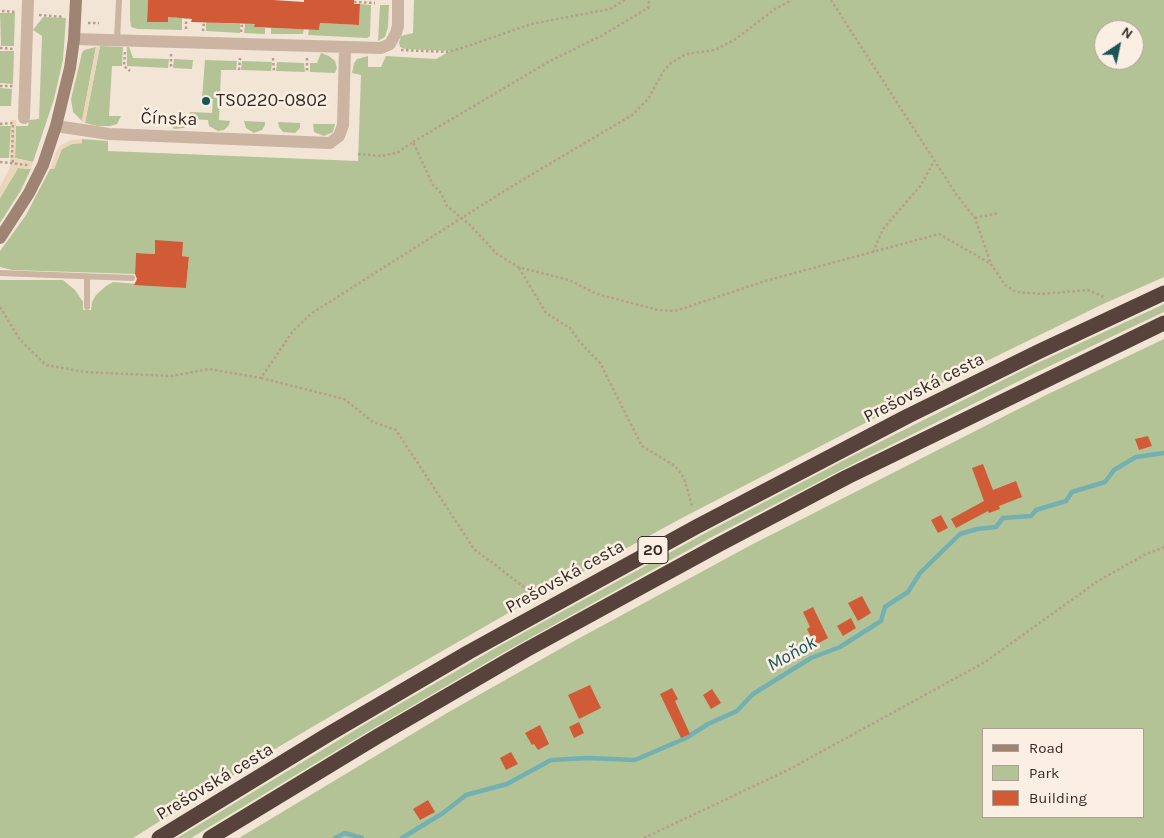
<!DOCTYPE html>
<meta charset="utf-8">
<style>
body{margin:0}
#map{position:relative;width:1164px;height:838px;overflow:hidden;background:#f3e5d6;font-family:Karla,sans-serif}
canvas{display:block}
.legend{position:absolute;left:982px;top:728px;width:162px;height:90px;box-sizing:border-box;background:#faefe2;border:1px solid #aba096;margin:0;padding:6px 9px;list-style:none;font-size:15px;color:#352a25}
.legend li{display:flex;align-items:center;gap:10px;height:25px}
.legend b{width:25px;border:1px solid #aba096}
.north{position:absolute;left:1094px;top:20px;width:50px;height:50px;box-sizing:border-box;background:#faefe2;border:1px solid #aba096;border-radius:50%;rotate:34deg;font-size:14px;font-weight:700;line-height:20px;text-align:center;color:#352a25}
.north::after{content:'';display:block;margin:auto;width:18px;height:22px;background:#175559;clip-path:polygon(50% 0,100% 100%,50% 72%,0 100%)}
</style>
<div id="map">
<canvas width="1164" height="838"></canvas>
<ul class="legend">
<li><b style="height:6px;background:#9f8373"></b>Road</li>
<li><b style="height:14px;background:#b4c395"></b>Park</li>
<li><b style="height:14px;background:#d05b36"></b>Building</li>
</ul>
<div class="north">N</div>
</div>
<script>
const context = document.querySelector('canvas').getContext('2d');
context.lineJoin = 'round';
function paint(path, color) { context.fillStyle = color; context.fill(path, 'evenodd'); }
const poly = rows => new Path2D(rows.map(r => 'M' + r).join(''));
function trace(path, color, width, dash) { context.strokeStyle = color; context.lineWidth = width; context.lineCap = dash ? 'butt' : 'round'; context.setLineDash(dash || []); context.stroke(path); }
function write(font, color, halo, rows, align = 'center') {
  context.font = font + ' Karla,sans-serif'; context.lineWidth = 5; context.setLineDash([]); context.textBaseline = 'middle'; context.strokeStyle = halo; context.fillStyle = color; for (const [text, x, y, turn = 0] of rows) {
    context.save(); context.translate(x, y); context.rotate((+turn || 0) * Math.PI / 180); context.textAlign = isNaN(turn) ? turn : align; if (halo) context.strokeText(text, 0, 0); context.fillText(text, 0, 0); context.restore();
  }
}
const green = poly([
 [130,0,148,0,147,22,168,22,168,16,173,16,174,18,182,18,182,30,138,29,131,27,130,20],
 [414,0,1164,0,1164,277,1101,305,950,379,682,518,531,600,404,673,275,749,133,838,0,838,0,280,63,280,75,290,83,302,83,310,91,310,92,302,96,295,106,286,113,282,186,288,189,257,182,256,155,240,155,254,136,253,135,274,12,270,0,267,0,251,26,215,50,169,54,169,62,149,72,144,82,143,82,139,108,141,108,151,358,161,361,75,352,73,354,63,357,59,368,56,368,67,381,67,386,56,436,59,450,51,405,49,400,47,399,43,401,36,413,33],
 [1104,30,1134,30,1134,60,1104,60],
 [360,4,371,5,370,36,367,38,308,35,309,29,319,30,320,23,359,25],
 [380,5,389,5,388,27,385,37,378,41],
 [0,13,15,13,14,46,1,46],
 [43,17,66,18,63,60,54,99,33,162,15,158,16,126,28,126,29,120,39,119,42,36,33,30],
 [206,22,240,24,240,33,206,31],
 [245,24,255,24,255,27,265,28,265,34,244,33],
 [271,28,304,29,303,34,271,34],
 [100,46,123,47,122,66,112,66,109,116,121,116,117,124,110,126,97,126,85,123],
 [96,47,82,121,73,112,71,99,82,53,84,50],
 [127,47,129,47,133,58,169,59,168,68,127,66],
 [0,51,14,51,13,84,0,83],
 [321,53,329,56,335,61,337,68,335,73,310,72,310,63,317,63],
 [174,59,193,60,192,69,173,68],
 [205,60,237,61,236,70,221,70,219,120,230,121,229,125,224,130,218,131,209,126,208,120,190,119,187,126,184,128,174,129,168,119,189,119,190,112,212,113,213,99,202,98],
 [242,61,272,62,271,71,241,70],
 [277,62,304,63,305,72,276,71],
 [0,88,12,89,11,106,0,106],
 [244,121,265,122,265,125,262,130,254,133,246,128],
 [278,122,300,123,300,128,295,133,283,132,279,127],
 [313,124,335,124,333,132,324,136,314,132],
 [0,126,11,126,9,158,0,158],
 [18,168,31,169,20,192,0,223,0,198],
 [1164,304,1164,312,1035,373,851,465,712,537,503,653,369,731,191,838,177,838,365,724,499,646,709,531,848,458,1031,366],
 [1164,339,1164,838,239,838,447,713,574,641,751,545,1048,394],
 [983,729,1143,729,1143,817,983,817]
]);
const plaza = poly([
 [100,46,85,123,82,121,96,47],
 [11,120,16,120,15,158,33,162,31,169,18,168,0,198,0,187,10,167],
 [82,139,82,143,72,144,62,149,54,169,50,169,57,150,61,145,71,140]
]);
const stream = poly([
 [335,838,345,833,362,838],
 [402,838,443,813,466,795,507,784,551,760,588,758,635,760,686,738,708,724,737,711,753,694,811,658,840,647,881,621,885,607,908,592,920,573,960,534,977,529,996,527,1003,518,1031,516,1036,510,1066,501,1072,492,1105,482,1114,470,1136,457,1164,453]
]);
const building = poly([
 [148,0,273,0,304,2,304,0,354,0,354,4,360,4,359,25,320,23,319,30,254,27,255,24,191,22,192,19,168,17,168,22,147,22],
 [155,240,183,242,182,256,189,257,186,288,134,285,137,279,135,274,136,253,155,254],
 [1148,436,1152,446,1139,450,1135,439],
 [983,464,993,490,1016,481,1022,497,999,506,1000,509,989,513,988,511,956,528,951,519,984,501,972,468],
 [941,515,948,528,938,533,931,520],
 [862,596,871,613,858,621,848,603],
 [813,607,828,638,815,645,807,629,810,627,803,612],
 [851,618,856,628,843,636,837,626],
 [590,685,601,708,579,719,568,695],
 [672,688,678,699,675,701,690,734,681,738,660,694],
 [712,689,721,703,711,709,703,695],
 [579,722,584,733,574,738,569,727],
 [540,725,549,744,538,750,534,744,532,745,525,733],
 [511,752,518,764,506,770,500,758],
 [428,800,435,812,420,820,413,809]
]);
const path = poly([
 [831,0,956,194,975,218,991,264,1005,285,1016,292,1042,294,1088,290,1104,297],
 [354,2,375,3],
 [2,11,16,12],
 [39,15,64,17],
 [88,23,99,23],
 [186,29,186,18],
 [203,31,204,22],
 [241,32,242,24],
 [0,48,14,49],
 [401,50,448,52,465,47,531,24,610,9,625,0],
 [125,52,124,66,130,71],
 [171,54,171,68],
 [273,58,274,71],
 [307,58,307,72],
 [239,70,240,58],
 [0,86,13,86],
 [0,124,13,123],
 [13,125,12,156,13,163],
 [413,142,550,61,601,36,648,8,649,0],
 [358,154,381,156,397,153,413,142,433,185,441,193,447,206,470,225,497,254,518,267,569,280,597,294,658,310,675,311,765,281,939,234,991,264],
 [0,162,28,165],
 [975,218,999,213],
 [873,252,883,229,921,185,934,161],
 [519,268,546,313,570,328,579,341,600,363,642,446,675,466,684,478,692,506],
 [0,307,20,340,46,365,85,372,172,376,209,369,261,378,293,331,312,313,509,188,632,115,648,99,663,72,671,63,686,54,715,50,734,40,775,9,792,0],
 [261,378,344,399,373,422,396,430,474,549,524,587,531,600],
 [644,838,788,770,985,662,1098,581,1144,555,1164,547]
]);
const lane = poly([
 [117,40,119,0],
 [0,273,132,278],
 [87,307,87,277]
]);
const street = poly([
 [74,39,381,48,390,44,396,33,398,26,398,0],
 [24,118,28,0],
 [56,126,109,134,330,143,339,136,343,125,345,48]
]);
const secondary = poly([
 [0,238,29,193,43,165,56,126,70,68,74,39,76,0]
]);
const highway = poly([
 [159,838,329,734,469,652,696,527,908,416,1040,351,1164,293],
 [210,838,378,736,526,650,720,544,847,477,1164,323]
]);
const markers = [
 [206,101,5,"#175559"]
];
const shields = [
 [653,550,30]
];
const shieldNames = [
 ["20",653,550]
];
const poiNames = [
 ["TS0220-0802",216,101]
];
const streetNames = [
 ["Čínska",169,119,2],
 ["Prešovská cesta",924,388,-27],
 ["Prešovská cesta",565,577,-29],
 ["Prešovská cesta",215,782,-31]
];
const waterNames = [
 ["Moňok",792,654,-29]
];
paint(green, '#b4c395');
paint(plaza, '#ecd6bb');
trace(stream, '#73b0b2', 4.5);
paint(building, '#d05b36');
trace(path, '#b79e8b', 2.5, [2.5, 2.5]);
trace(lane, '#cbb4a1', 6);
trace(street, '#cbb4a1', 12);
trace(secondary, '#9f8373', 12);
trace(highway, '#57433b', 15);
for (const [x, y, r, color] of markers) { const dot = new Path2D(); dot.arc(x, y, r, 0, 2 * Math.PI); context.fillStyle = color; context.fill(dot); trace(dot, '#faefe2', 2); }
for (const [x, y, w] of shields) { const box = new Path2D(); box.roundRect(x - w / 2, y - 13.5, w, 27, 4); context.fillStyle = '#faefe2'; context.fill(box); trace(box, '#352a25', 1); }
write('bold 16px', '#352a25', null, shieldNames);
write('18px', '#352a25', '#faefe2', poiNames, 'left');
write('18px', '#352a25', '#faefe2', streetNames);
write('italic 19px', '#175559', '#faefe2', waterNames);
</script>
